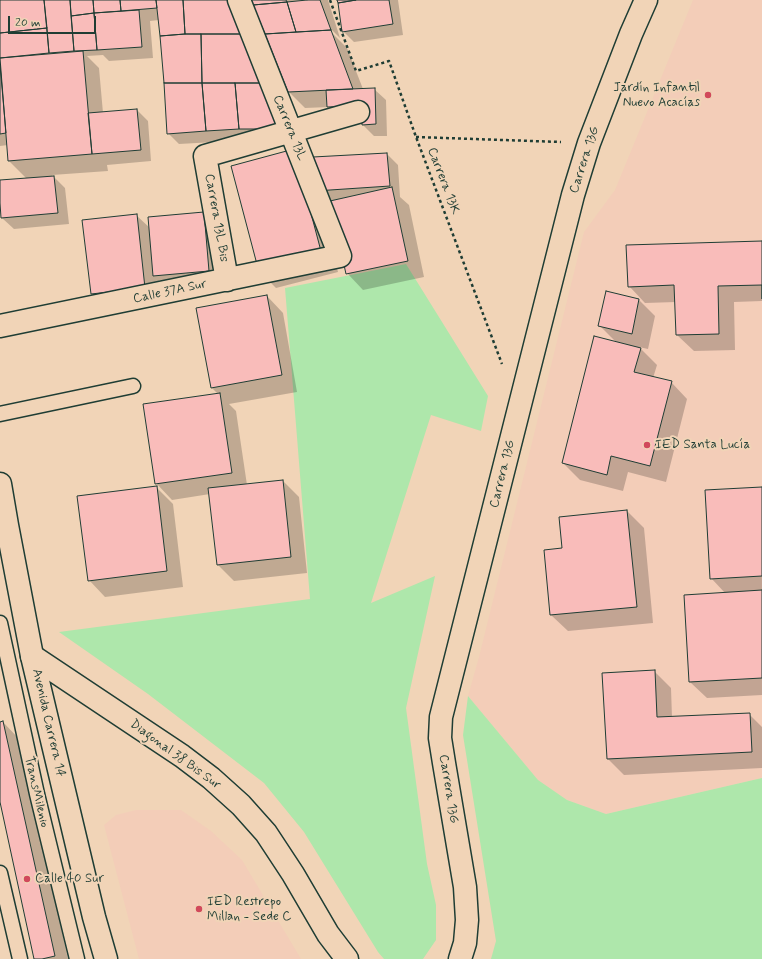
<!DOCTYPE html>
<meta charset="utf-8">
<style>
body{margin:0}
#map{position:relative;width:762px;height:959px;overflow:hidden;background:#f1d4b7;font-family:Mynerve,sans-serif}
canvas{display:block}
.scale{position:absolute;left:8px;top:16px;width:88px;height:18px;box-sizing:border-box;border:2px solid #1f3d34;border-top:0;padding-left:5px;font-size:12px;line-height:14px;white-space:nowrap;color:#1f3d34;-webkit-text-stroke:3px #f1d4b7;paint-order:stroke}
</style>
<div id="map">
<canvas width="762" height="959"></canvas>
<div class="scale">20 m</div>
</div>
<script>
const context = document.querySelector('canvas').getContext('2d');
context.lineJoin = 'round';
function paint(path, color) { context.fillStyle = color; context.fill(path, 'evenodd'); }
const poly = rows => new Path2D(rows.map(r => 'M' + r).join(''));
function trace(path, color, width, dash) { context.strokeStyle = color; context.lineWidth = width; context.lineCap = dash ? 'butt' : 'round'; context.setLineDash(dash || []); context.stroke(path); }
function write(font, color, halo, rows, align = 'center') {
  context.font = font + ' Mynerve,sans-serif'; context.lineWidth = 4; context.setLineDash([]); context.textBaseline = 'middle'; context.strokeStyle = halo; context.fillStyle = color; for (const [text, x, y, turn = 0] of rows) {
    context.save(); context.translate(x, y); context.rotate((+turn || 0) * Math.PI / 180); context.textAlign = isNaN(turn) ? turn : align; if (halo) context.strokeText(text, 0, 0); context.fillText(text, 0, 0); context.restore();
  }
}
const built = poly([
 [693,0,762,0,762,778,606,814,567,800,538,780,468,696,479,657,584,232,615,190],
 [136,810,181,810,211,831,242,860,301,959,139,959,104,825,116,815]
]);
const green = poly([
 [406,264,488,396,481,431,431,415,371,603,435,576,406,708,427,864,436,905,436,940,423,959,384,959,378,952,304,832,264,783,148,694,59,632,310,599,285,288],
 [468,696,538,780,567,800,606,814,762,778,762,959,491,959,496,941,463,735]
]);
const shadow = poly([
 [0,0,245,0,293,140,251,140,179,144,168,133,161,36,159,20,150,21,153,58,109,61,103,55,87,56,99,68,103,113,137,110,148,121,151,161,107,165,108,171,52,175,65,188,69,224,14,229,2,218,0,181,27,179,9,161,8,145,0,146],
 [252,0,328,0,340,38,330,28,330,31,347,48,363,89,374,89,386,100,387,136,374,136,363,125,363,117,340,118,329,107,305,108,289,92],
 [338,0,398,0,403,35,354,42,343,31],
 [387,154,398,165,400,197,409,205,424,277,363,290,347,273,327,202,316,191,338,272,276,288,260,272,314,158],
 [204,213,215,224,220,282,165,287,159,280,161,304,109,310,92,294,83,221,136,215,150,228],
 [762,242,762,301,734,302,735,350,694,351,677,335,676,302,645,303,629,286],
 [606,293,639,300,655,316,648,349,639,347,657,365,653,378,671,382,687,399,666,482,628,472,623,491,580,480,563,463,616,342,599,325],
 [267,296,283,313,297,392,229,404,236,411,247,485,283,481,299,497,307,573,234,581,218,565,210,494,172,500,156,483,218,394,212,388],
 [156,487,173,504,183,587,105,597,89,580],
 [762,488,762,695,707,698,690,682,726,594,711,578],
 [627,511,644,528,653,623,568,631,551,615,563,549],
 [654,671,671,688,672,718,749,714,762,727,762,768,624,775,608,759,604,674],
 [3,722,19,739,68,959,35,959,0,797,0,723]
]);
const building = poly([
 [0,0,44,0,47,28,0,33,0,0],
 [44,0,70,0,74,51,49,53,44,0],
 [70,0,93,0,94,13,71,16,70,0],
 [93,0,120,0,121,11,94,13,93,0],
 [120,0,156,0,157,8,121,11,120,0],
 [156,0,183,0,185,34,160,36,156,0],
 [183,0,235,0,247,34,185,34,183,0],
 [251,0,286,0,287,2,253,5,251,0],
 [307,0,320,0,331,30,296,32,287,2,307,0],
 [337,0,356,0,338,3,337,0],
 [356,0,389,0,393,24,342,32,338,3,356,0],
 [287,2,296,32,265,34,253,5,287,2],
 [139,10,142,47,97,50,94,13,139,10],
 [94,13,97,50,74,51,71,16,94,13],
 [47,28,49,53,0,58,0,33,47,28],
 [331,30,353,89,288,92,265,34,331,30],
 [185,34,201,34,202,83,164,83,160,36,185,34],
 [201,34,247,34,266,83,202,83,201,34],
 [83,51,92,154,8,161,0,58,83,51],
 [0,65,6,133,0,134,0,65],
 [164,83,202,83,206,131,167,134,164,83],
 [202,83,235,83,239,129,206,131,202,83],
 [235,83,266,83,282,129,239,129,235,83],
 [375,88,376,124,362,125,361,106,327,107,326,90,375,88],
 [137,109,141,150,92,154,88,113,137,109],
 [294,149,322,255,259,272,231,166,294,149],
 [387,153,390,186,315,191,313,157,387,153],
 [54,176,58,213,1,218,0,203,0,180,54,176],
 [392,187,408,261,346,274,330,201,392,187],
 [204,212,209,271,153,276,148,217,204,212],
 [137,214,145,288,91,294,82,220,137,214],
 [762,241,762,299,762,285,718,286,719,334,676,335,674,285,628,287,626,245,762,241],
 [606,291,639,299,632,334,598,326,606,291],
 [267,295,282,375,211,388,196,308,267,295],
 [594,336,641,348,634,372,672,381,650,466,611,456,607,475,562,463,594,336],
 [220,393,232,473,155,484,143,404,220,393],
 [283,480,291,557,217,565,208,488,283,480],
 [157,486,167,571,88,581,77,496,157,486],
 [762,487,762,576,710,579,705,490,762,487],
 [627,510,637,607,550,615,544,550,562,548,559,517,627,510],
 [762,590,762,678,689,682,684,595,762,590],
 [655,670,657,717,750,713,752,752,607,759,602,673,655,670],
 [3,721,55,956,42,959,34,959,0,802,0,722,3,721]
]);
const path = poly([
 [330,0,356,71,389,61,416,137,502,364],
 [416,137,561,142]
]);
const service = poly([
 [0,414,133,386],
 [0,623,37,794,77,959],
 [0,873,20,959]
]);
const minor = poly([
 [227,280,205,156,358,112],
 [0,326,340,256,239,0]
]);
const tertiary = poly([
 [32,656,182,756,211,778,241,805,266,833,293,874,328,934,347,959],
 [460,959,465,943,467,920,465,887,444,763,440,738,441,717,573,195,589,143,631,34,646,0]
]);
const primary = poly([
 [0,484,7,525,32,656,94,917,106,959]
]);
const markers = [
 [708,95,4,"#d1495b"],
 [647,445,4,"#d1495b"],
 [27,879,4,"#d1495b"],
 [199,909,4,"#d1495b"]
];
const poiNames = [
 ["Jardín Infantil",700,88,"right"],
 ["Nuevo Acacías",700,103,"right"],
 ["IED Santa Lucía",655,445],
 ["Calle 40 Sur",35,879],
 ["IED Restrepo",207,902],
 ["Millan - Sede C",207,917]
];
const streetNames = [
 ["Carrera 13L",289,128,68],
 ["Carrera 13G",585,160,-72],
 ["Carrera 13K",443,181,69],
 ["Carrera 13L Bis",216,218,80],
 ["Calle 37A Sur",170,292,-12],
 ["Carrera 13G",503,474,-76],
 ["Avenida Carrera 14",48,723,77],
 ["Diagonal 38 Bis Sur",175,755,36],
 ["Carrera 13G",448,789,81],
 ["TransMilenio",36,792,77]
];
paint(built, '#f3cdb8');
paint(green, '#aee7ab');
paint(shadow, '#0003');
paint(building, '#f9bcba');
trace(building, '#1f3d34', 1);
trace(service, '#1f3d34', 17);
trace(minor, '#1f3d34', 25);
trace(tertiary, '#1f3d34', 25);
trace(primary, '#1f3d34', 25);
trace(path, '#1f3d34', 2.5, [3, 3]);
trace(service, '#f1d4b7', 14);
trace(minor, '#f1d4b7', 22);
trace(tertiary, '#f1d4b7', 22);
trace(primary, '#f1d4b7', 22);
for (const [x, y, r, color] of markers) { const dot = new Path2D(); dot.arc(x, y, r, 0, 2 * Math.PI); context.fillStyle = color; context.fill(dot); trace(dot, '#f1d4b7', 1.5); }
write('13px', '#1f3d34', '#f1d4b7', poiNames, 'left');
write('13px', '#1f3d34', '#f1d4b7', streetNames);
</script>
